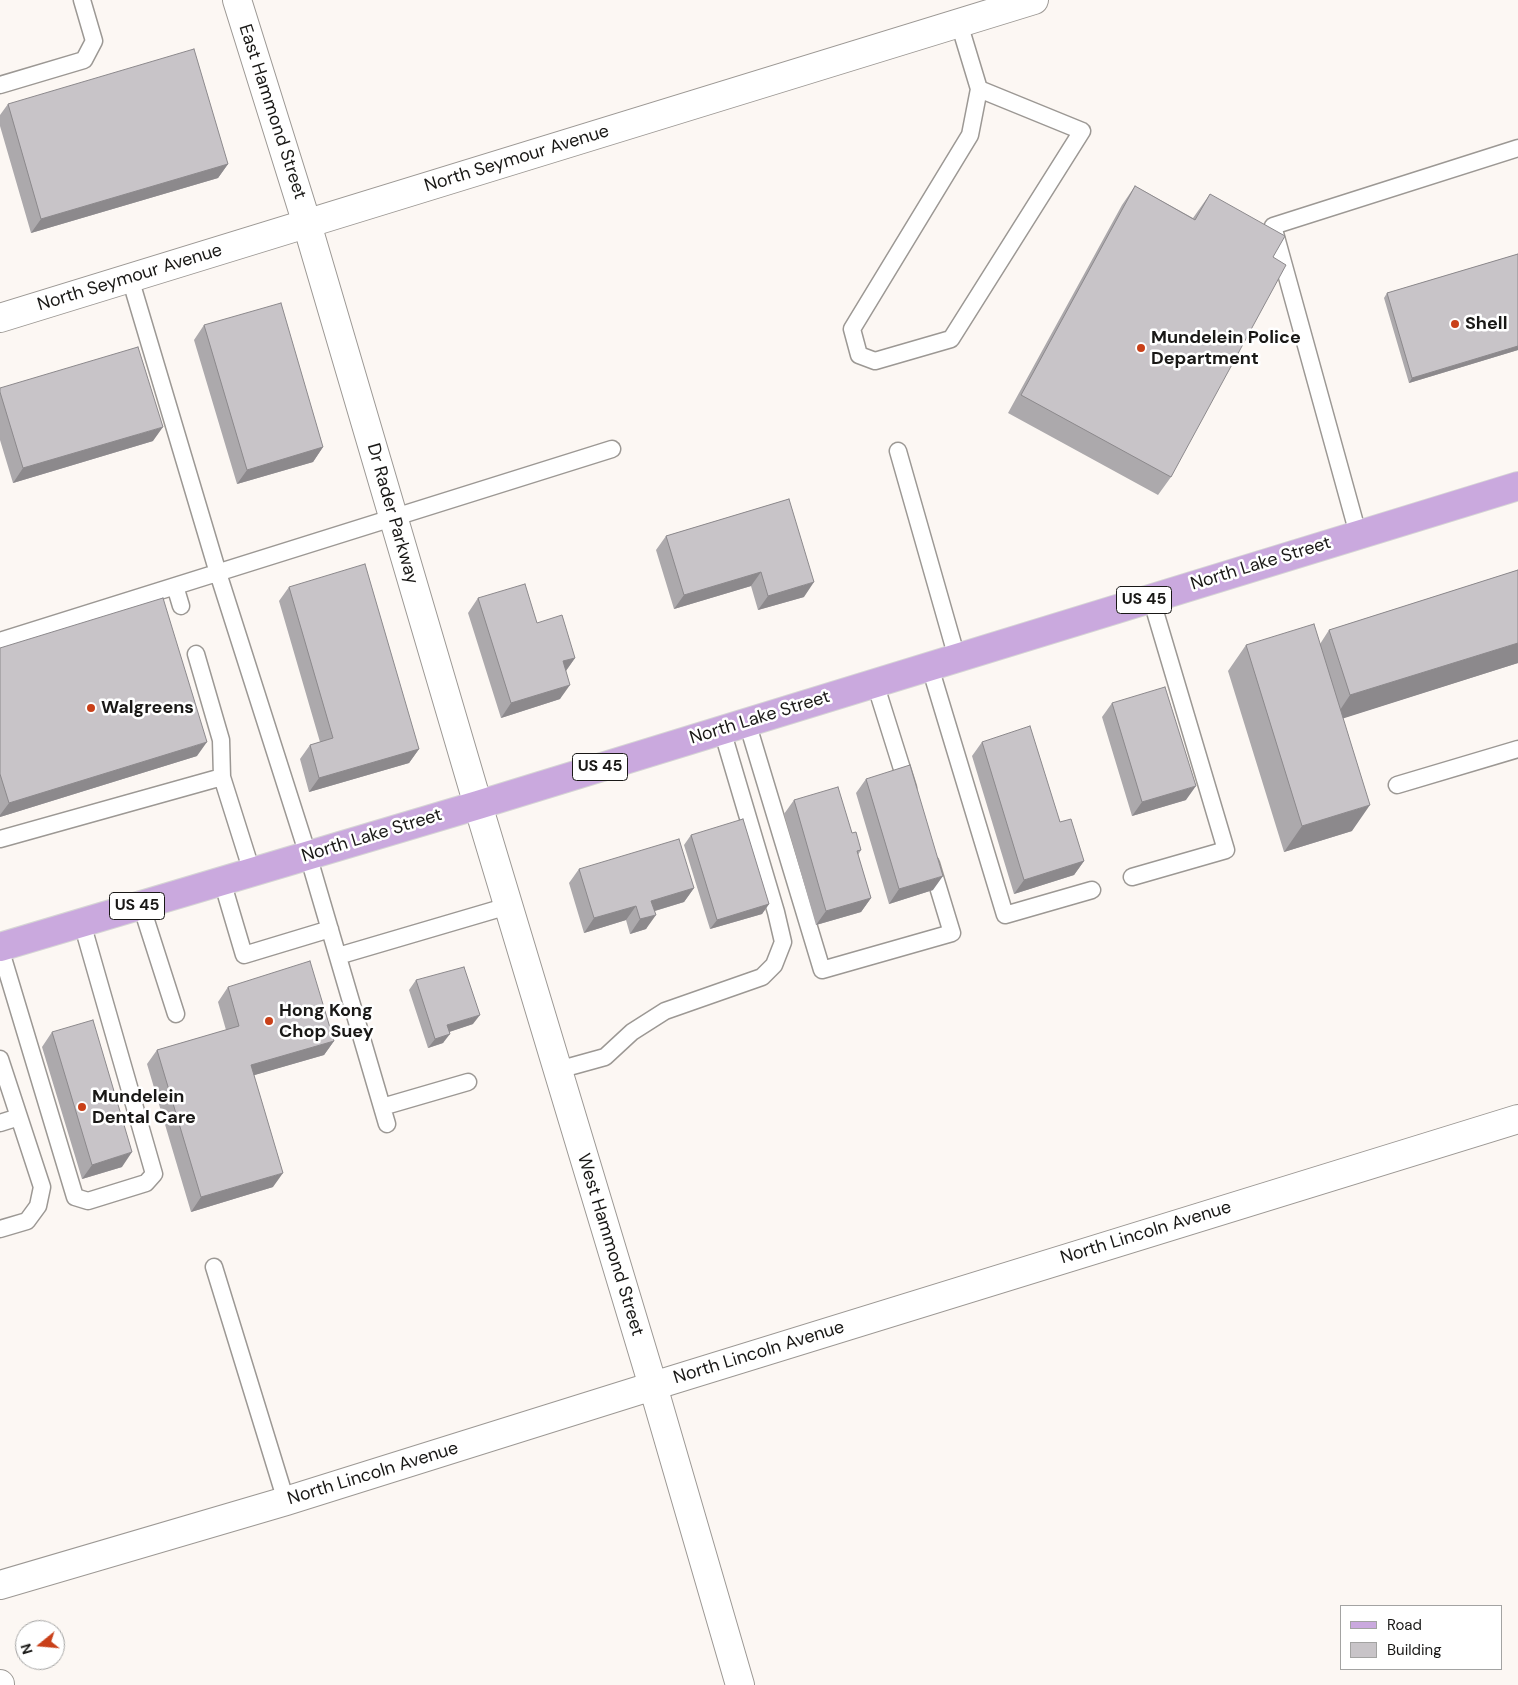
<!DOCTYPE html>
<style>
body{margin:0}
#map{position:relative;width:1518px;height:1685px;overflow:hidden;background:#fcf7f3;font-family:"DM Sans",sans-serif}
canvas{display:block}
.legend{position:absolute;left:1340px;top:1605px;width:162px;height:65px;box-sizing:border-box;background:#fff;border:1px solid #a3a3a2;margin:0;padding:6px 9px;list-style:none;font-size:15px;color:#191816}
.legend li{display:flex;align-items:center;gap:10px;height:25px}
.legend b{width:25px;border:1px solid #a3a3a2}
.north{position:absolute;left:15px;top:1620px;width:50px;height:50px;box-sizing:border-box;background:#fff;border:1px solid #a3a3a2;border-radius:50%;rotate:253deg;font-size:14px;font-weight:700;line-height:20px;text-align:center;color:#191816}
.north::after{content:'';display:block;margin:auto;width:18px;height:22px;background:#c94019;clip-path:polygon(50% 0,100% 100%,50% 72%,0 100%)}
</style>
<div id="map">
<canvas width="1518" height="1685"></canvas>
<ul class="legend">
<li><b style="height:6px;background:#caa9de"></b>Road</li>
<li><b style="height:14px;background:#c8c4c8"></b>Building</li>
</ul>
<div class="north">N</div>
</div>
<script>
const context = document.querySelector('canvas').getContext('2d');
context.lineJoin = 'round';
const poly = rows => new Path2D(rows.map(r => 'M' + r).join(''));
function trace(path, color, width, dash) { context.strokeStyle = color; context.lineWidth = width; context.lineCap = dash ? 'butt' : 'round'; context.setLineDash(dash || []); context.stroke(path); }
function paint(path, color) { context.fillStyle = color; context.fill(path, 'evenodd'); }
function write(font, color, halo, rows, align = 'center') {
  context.font = font + ' "DM Sans",sans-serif'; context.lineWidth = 5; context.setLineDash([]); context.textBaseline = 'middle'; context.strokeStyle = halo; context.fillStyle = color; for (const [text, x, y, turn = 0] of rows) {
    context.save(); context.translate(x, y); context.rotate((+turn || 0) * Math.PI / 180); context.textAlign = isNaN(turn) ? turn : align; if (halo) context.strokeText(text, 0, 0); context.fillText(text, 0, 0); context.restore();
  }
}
const lane = poly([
 [959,23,979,89,970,135,852,329,859,355,875,361,951,339,1082,131,979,89],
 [0,85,84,60,94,41,82,0],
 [130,278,218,573,308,855,387,1124],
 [898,451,957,658],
 [1358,534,1273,226,1518,148],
 [175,586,181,606],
 [0,641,612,449],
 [196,654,221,740,222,777,252,872],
 [930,667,1005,915,1092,890],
 [875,683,908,788],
 [747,722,822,970,952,933,931,864],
 [1397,785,1518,749],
 [0,839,222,777],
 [1132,877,1226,850,1151,598],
 [222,881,244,955,330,929],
 [141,905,176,1014],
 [0,948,75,1197,88,1201,146,1183,154,1174,82,923],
 [338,956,508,906],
 [0,1059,42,1187,38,1206,27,1221,0,1229],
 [558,1070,605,1057,632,1032,665,1011,762,977,774,965,783,942,776,912,722,730],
 [382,1107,468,1082],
 [0,1123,19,1117],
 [214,1267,286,1501]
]);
const street = poly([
 [237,0,307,224,478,805,653,1386,740,1685],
 [0,1585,286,1501,653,1386,1518,1119]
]);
const secondary = poly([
 [0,318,1034,0],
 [0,1684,0,1685]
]);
const primary = poly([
 [0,947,478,805,1518,486]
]);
const wall = poly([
 [8,104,228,164,218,178,31,233,0,126,0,115],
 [1135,186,1193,218,1210,194,1273,257,1171,477,1158,495,1008,413,1122,205],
 [1518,254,1518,350,1409,383,1384,298,1387,293],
 [204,325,323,447,313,462,237,484,194,340],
 [0,388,153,441,13,483,0,440],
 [789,499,804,597,758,610,751,586,674,609,656,550,666,536],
 [1518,570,1518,663,1343,718,1352,831,1284,852,1228,671,1246,645,1320,644,1329,630],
 [289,587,419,749,409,763,309,792,300,759,310,745,320,742,279,601],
 [478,598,537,623,575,658,566,671,560,699,501,718,468,613],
 [0,648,197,756,0,817],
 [1112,703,1186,800,1132,816,1102,717],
 [982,742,1060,822,1084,861,1074,875,1014,894,972,756],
 [866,779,933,890,889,904,856,793],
 [794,800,852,833,861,850,858,855,871,898,861,912,816,925,784,814],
 [691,835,769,904,762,914,710,929,684,845],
 [579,869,694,888,684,902,655,911,646,929,630,934,626,920,584,933,569,883],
 [416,980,473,1024,449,1032,443,1043,428,1048,409,990],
 [228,987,334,1041,324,1055,254,1075,273,1187,191,1212,147,1064,157,1050,226,1030,218,1002],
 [52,1032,122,1167,82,1179,42,1047]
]);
const shadedWall = poly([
 [228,164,218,178,31,233,41,219],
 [1518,346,1518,350,1409,383,1412,378],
 [163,427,153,441,13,483,23,468],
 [323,447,313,462,237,484,247,470],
 [761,572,751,586,674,609,684,595],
 [814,582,804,597,758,610,768,596],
 [1518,643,1518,663,1332,722,1350,695],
 [575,658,565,672,563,661],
 [570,685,560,699,501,718,511,703],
 [207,742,197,756,0,817,0,815,9,803],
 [419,749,409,763,309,792,319,778],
 [1196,786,1186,800,1132,816,1142,802],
 [1370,805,1352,831,1284,852,1302,826],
 [1084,861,1074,875,1014,894,1024,880],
 [943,876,933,890,889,904,899,889],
 [694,888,684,902,641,915,651,901],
 [871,898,861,912,816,925,826,911],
 [769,904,762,914,710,929,717,920],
 [636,906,626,920,584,933,594,918],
 [656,915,646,929,630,934,640,919],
 [480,1015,473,1024,440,1035,447,1025],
 [450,1034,443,1043,428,1048,435,1039],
 [334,1041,324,1055,241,1079,251,1065],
 [132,1152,122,1167,82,1179,92,1165],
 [283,1173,273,1187,191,1212,201,1197]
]);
const building = poly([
 [194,49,228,164,41,219,8,104,194,49],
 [1135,186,1195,220,1210,194,1285,236,1273,257,1286,265,1171,477,1021,395,1135,186],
 [1518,254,1518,346,1412,378,1387,293,1518,254],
 [281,303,323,447,247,470,204,325,281,303],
 [138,347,163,427,23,468,0,392,0,388,138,347],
 [789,499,814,582,768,596,761,572,684,595,666,536,789,499],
 [365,564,419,749,319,778,310,745,333,738,289,587,365,564],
 [1518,570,1518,643,1350,695,1329,630,1518,570],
 [525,584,537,623,562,615,575,658,563,661,570,685,511,703,478,598,525,584],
 [163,598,207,742,9,803,0,774,0,648,163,598],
 [1314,624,1370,805,1302,826,1246,645,1314,624],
 [1165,687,1196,786,1142,802,1112,703,1165,687],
 [1030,726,1060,822,1071,819,1084,861,1024,880,982,742,1030,726],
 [910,765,943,876,899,889,866,779,910,765],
 [838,787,852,833,856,832,861,850,857,851,871,898,826,911,794,800,838,787],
 [743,819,769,904,717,920,691,835,743,819],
 [679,839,694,888,651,901,656,915,640,919,636,906,594,918,579,869,679,839],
 [310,961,334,1041,251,1065,283,1173,201,1197,157,1050,239,1026,228,987,310,961],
 [464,967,480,1015,447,1025,450,1034,435,1039,416,980,464,967],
 [93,1020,132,1152,92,1165,52,1032,93,1020]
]);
const markers = [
 [1455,324,5,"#c94019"],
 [1141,348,5,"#c94019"],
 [91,708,5,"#c94019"],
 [269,1021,5,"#c94019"],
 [82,1107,5,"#c94019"]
];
const shields = [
 [1144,600,55],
 [600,767,55],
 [137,906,55]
];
const shieldNames = [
 ["US 45",1144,600],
 ["US 45",600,767],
 ["US 45",137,906]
];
const streetNames = [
 ["East Hammond Street",272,112,72],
 ["North Seymour Avenue",517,159,-17],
 ["North Seymour Avenue",130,278,-17],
 ["Dr Rader Parkway",392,514,74],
 ["North Lake Street",1261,564,-17],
 ["North Lake Street",760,718,-17],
 ["North Lake Street",372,836,-17],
 ["North Lincoln Avenue",1146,1233,-17],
 ["West Hammond Street",610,1245,73],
 ["North Lincoln Avenue",759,1353,-17],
 ["North Lincoln Avenue",373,1474,-17]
];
const poiNames = [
 ["Shell",1465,324],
 ["Mundelein Police",1151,338],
 ["Department",1151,359],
 ["Walgreens",101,708],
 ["Hong Kong",279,1011],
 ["Chop Suey",279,1032],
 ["Mundelein",92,1097],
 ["Dental Care",92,1118]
];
trace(lane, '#9c9894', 19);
trace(street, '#9c9894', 30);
trace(secondary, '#9c9894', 30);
trace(primary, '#d6d5d5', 30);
trace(lane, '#fff', 16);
trace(street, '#fff', 28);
trace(secondary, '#fff', 28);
trace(primary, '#caa9de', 28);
paint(wall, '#aca9ac');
paint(shadedWall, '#8c898c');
paint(building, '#c8c4c8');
trace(building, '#8c898c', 1);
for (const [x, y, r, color] of markers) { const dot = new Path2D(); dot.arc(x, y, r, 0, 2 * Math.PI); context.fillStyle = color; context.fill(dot); trace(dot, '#fff', 2); }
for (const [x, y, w] of shields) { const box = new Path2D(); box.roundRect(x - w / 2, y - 13.5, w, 27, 4); context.fillStyle = '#fff'; context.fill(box); trace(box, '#191816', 1); }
write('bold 16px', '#191816', null, shieldNames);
write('18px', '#191816', '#fff', streetNames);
write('bold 18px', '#191816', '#fff', poiNames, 'left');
</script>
